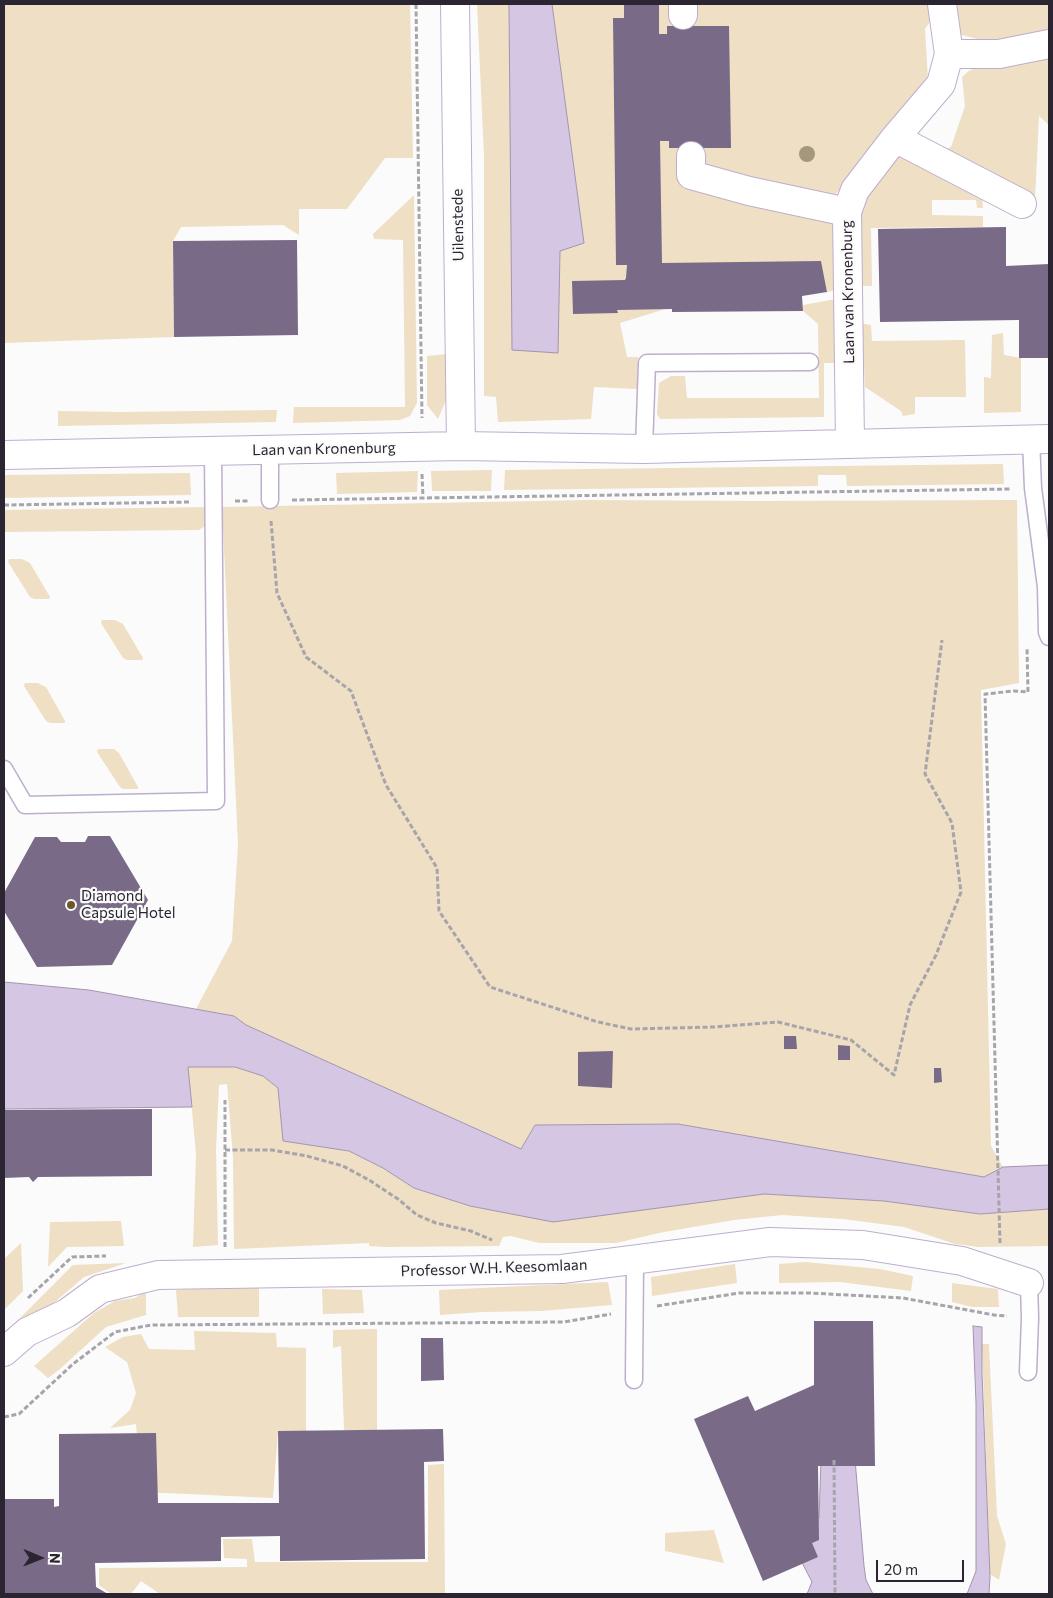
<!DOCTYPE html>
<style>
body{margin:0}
#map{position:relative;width:1053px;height:1598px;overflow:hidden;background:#fbfbfb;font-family:Commissioner,sans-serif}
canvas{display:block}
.frame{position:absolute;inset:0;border:5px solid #2b2431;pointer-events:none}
.north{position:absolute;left:15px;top:1533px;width:50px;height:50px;-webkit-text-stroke:4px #fbfbfb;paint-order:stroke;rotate:91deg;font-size:14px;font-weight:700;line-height:20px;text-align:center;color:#2b2431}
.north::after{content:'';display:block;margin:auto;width:18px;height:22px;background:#2b2431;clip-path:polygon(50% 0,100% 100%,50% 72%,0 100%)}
.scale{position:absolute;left:876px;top:1560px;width:88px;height:22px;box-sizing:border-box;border:2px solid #2b2431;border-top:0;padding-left:6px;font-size:15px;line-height:18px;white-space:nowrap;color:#2b2431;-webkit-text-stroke:4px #fbfbfb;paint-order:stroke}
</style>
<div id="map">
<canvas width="1053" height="1598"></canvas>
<div class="frame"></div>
<div class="north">N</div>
<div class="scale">20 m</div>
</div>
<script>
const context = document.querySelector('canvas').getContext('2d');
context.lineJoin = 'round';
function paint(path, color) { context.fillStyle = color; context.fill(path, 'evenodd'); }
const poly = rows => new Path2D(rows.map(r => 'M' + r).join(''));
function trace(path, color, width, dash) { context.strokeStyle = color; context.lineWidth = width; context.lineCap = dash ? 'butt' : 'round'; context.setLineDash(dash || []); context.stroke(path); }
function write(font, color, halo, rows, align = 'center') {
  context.font = font + ' Commissioner,sans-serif'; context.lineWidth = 4.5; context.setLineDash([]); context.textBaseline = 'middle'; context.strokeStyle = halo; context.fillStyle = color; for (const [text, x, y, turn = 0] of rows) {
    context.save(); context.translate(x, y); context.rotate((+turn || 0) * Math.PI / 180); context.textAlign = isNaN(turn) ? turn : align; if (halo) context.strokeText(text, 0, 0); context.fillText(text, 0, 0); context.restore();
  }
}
const green = poly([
 [4,4,410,4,413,158,385,158,347,209,299,209,299,235,283,225,181,227,173,241,174,337,4,343],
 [477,4,509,4,557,353,560,251,584,243,552,4,928,4,931,20,925,29,928,81,832,199,837,290,827,292,821,261,620,323,627,357,638,357,637,389,594,387,591,419,498,422,496,397,484,396,484,156],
 [950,4,1049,4,1049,29,1001,45,954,33],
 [1049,50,1049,125,1039,116,1035,199,1022,198,936,153,951,147,965,106,962,77,970,70,1019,56],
 [903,151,982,195,983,208,977,208,976,200,932,200,932,215,983,216,983,227,871,228,872,286,860,286,861,206],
 [414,195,417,403,410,416,400,420,293,423,294,407,405,407,403,240,374,239,373,234],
 [836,299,837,363,824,363,824,417,660,419,657,414,659,383,671,376,685,376,687,398,819,398,818,324,803,311,803,305],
 [859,323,871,325,872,341,965,340,966,397,915,397,915,414,903,416,901,411,865,387,864,363,859,363],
 [1003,333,1004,355,1021,358,1021,412,984,413,984,377,991,378,992,335],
 [447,354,447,398,438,419,427,405,427,356],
 [277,410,276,422,58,426,58,411,122,412],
 [1003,464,1004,484,847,486,846,475,818,475,818,486,504,490,505,470],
 [492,470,491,491,432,491,431,471],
 [418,471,417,492,337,494,336,473],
 [190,473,191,495,4,498,4,475],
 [589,500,757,501,1017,500,1019,683,981,690,991,1146,1003,1167,984,1177,678,1124,535,1125,521,1149,246,1025,234,1016,196,1009,232,941,238,844,222,507],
 [206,507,206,525,199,530,4,532,4,510],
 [9,559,22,559,30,563,50,597,49,599,34,599,30,597,8,562],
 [102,620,115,620,123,624,143,658,142,660,127,660,123,658,101,623],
 [25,683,38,683,46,687,65,721,65,723,50,723,46,721,24,686],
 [98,749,114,749,119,753,138,787,138,789,123,789,120,787,97,752],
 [188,1067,236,1067,263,1076,278,1088,283,1141,349,1151,383,1168,414,1188,470,1206,502,1212,676,1205,764,1194,884,1201,980,1214,1049,1209,1049,1246,979,1247,955,1244,904,1227,843,1219,782,1215,734,1220,664,1232,616,1243,539,1243,511,1236,503,1237,499,1246,385,1247,369,1246,369,1243,234,1249,233,1157,227,1084,219,1085,216,1150,218,1245,193,1247,196,1154],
 [121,1221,124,1246,67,1247,48,1267,50,1222],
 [21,1243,23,1291,4,1310,4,1259],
 [805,1262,880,1269,913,1276,911,1291,840,1282,779,1283,779,1264],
 [126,1263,84,1277,4,1346,4,1334,73,1265],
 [735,1264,737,1283,652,1296,651,1277],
 [608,1282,612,1305,541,1311,482,1312,440,1315,439,1290],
 [952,1283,998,1289,999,1307,972,1307,952,1302],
 [259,1286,259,1317,178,1317,176,1290],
 [322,1289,362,1290,364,1313,323,1314],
 [146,1291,146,1315,106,1327,60,1369,48,1378,34,1366,94,1313,115,1301,135,1298],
 [377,1329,377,1430,344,1430,341,1346,333,1348,333,1330],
 [194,1331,276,1333,277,1347,306,1348,306,1431,278,1431,273,1498,142,1492,136,1424,110,1428,130,1410,136,1393,127,1362,105,1347,123,1337,141,1334,149,1349,195,1350],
 [982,1344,989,1344,997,1516,1006,1544,999,1580,990,1574],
 [444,1464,445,1594,160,1594,141,1581,131,1594,111,1594,99,1585,99,1568,247,1567,247,1559,224,1558,223,1539,252,1539,255,1562,428,1562,428,1465],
 [714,1530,724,1563,665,1551,665,1533]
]);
const water = poly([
 [509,4,552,4,584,243,560,251,558,353,512,350,509,4],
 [4,982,89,990,234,1016,246,1025,521,1149,535,1125,678,1124,984,1177,1003,1167,1049,1165,1049,1209,980,1214,884,1201,764,1194,553,1222,470,1206,414,1188,383,1168,349,1151,283,1141,278,1088,263,1076,235,1067,188,1067,192,1107,4,1109,4,982],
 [973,1326,982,1327,982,1373,990,1577,989,1594,967,1594,976,1571,976,1403,973,1326],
 [855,1459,864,1566,866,1580,873,1594,807,1594,812,1582,796,1551,804,1523,819,1518,821,1460,855,1459]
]);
const building = poly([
 [624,4,659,4,659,34,667,34,667,26,729,26,731,148,669,148,669,141,660,141,662,263,821,261,827,292,802,296,803,311,672,312,672,309,617,310,618,313,573,314,572,281,625,280,626,278,627,265,616,265,613,18,624,18],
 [1006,227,1006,266,1049,264,1049,358,1019,358,1019,320,880,322,878,229],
 [297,240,298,335,174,337,173,241],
 [88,836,110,836,148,900,112,965,37,967,4,911,4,893,35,837,57,837,61,842,85,842],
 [784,1036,796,1036,797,1049,784,1049],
 [838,1045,850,1046,850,1060,838,1060],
 [613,1051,612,1088,578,1086,578,1052],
 [934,1068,941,1068,942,1082,934,1083],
 [152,1109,152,1176,38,1177,33,1182,29,1177,4,1178,4,1110],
 [814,1321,873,1321,875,1466,818,1466,819,1540,812,1543,818,1557,763,1581,694,1419,748,1396,755,1411,814,1385],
 [421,1338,443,1338,444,1380,421,1381],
 [443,1429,444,1461,424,1462,425,1559,280,1561,280,1536,221,1537,221,1561,95,1563,96,1587,108,1594,4,1594,4,1499,54,1499,54,1507,59,1506,59,1434,156,1433,158,1503,279,1503,278,1431]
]);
const path = poly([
 [416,4,422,418],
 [422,474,423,498],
 [292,500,1011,489],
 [235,501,249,501],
 [4,505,191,502],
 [271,521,277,593,306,657,351,691,386,785,437,868,439,911,490,987,598,1022,631,1029,714,1027,778,1022,851,1040,894,1075,910,1005,936,955,961,892,952,823,925,774,942,640],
 [225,1150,272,1150,307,1156,343,1166,369,1180,398,1199,417,1215,436,1223,471,1231,492,1240],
 [1000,1243,985,694,1014,691,1028,692,1027,648],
 [225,1247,225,1100],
 [28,1298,72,1257,106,1256],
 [657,1306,739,1293,810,1293,903,1298,994,1315,1007,1316],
 [4,1417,19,1414,73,1364,115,1332,151,1325,564,1322,611,1314],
 [834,1460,835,1594]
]);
const lane = poly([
 [1031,439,1033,488,1046,587,1047,632,1049,637],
 [644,449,647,363,810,362],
 [270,450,270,500],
 [4,769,25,805,216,801,213,451],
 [1028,1372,1030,1318,1029,1283],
 [634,1380,635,1260]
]);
const street = poly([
 [455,4,461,446],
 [683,4,683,15],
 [949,54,999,54,1049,44],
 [895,138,1022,204],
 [691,156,691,175,749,191,847,212],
 [850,444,847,212,855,190,895,138,941,84,949,54,942,4],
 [4,455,461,446,644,449,1049,439],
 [4,1352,27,1332,67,1313,100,1289,158,1275,562,1269,770,1242,863,1245,962,1261,1029,1283]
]);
const trees = [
 [807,154]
];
const markers = [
 [71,905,5,"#705728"]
];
const streetNames = [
 ["Uilenstede",458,225,-91],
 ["Laan van Kronenburg",848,292,-91],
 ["Laan van Kronenburg",324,449,-1],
 ["Professor W.H. Keesomlaan",494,1268,-2]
];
const poiNames = [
 ["Diamond",81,896],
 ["Capsule Hotel",81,913]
];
paint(green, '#eedfc5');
paint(water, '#d5c6e4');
trace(water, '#a295ae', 1);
paint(building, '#796a87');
trace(lane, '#beaece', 19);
trace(street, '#beaece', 30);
trace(path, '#a7a4aa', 3, [5, 2.5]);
trace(lane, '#fff', 16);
trace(street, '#fff', 28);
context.fillStyle = '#a4977b';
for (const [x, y] of trees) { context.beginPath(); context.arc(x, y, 8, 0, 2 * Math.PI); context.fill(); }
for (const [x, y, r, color] of markers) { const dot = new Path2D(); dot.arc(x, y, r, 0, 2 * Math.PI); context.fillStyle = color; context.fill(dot); trace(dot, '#fbfbfb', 2); }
write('15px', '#2b2431', '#fbfbfb', streetNames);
write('15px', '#2b2431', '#fbfbfb', poiNames, 'left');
</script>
